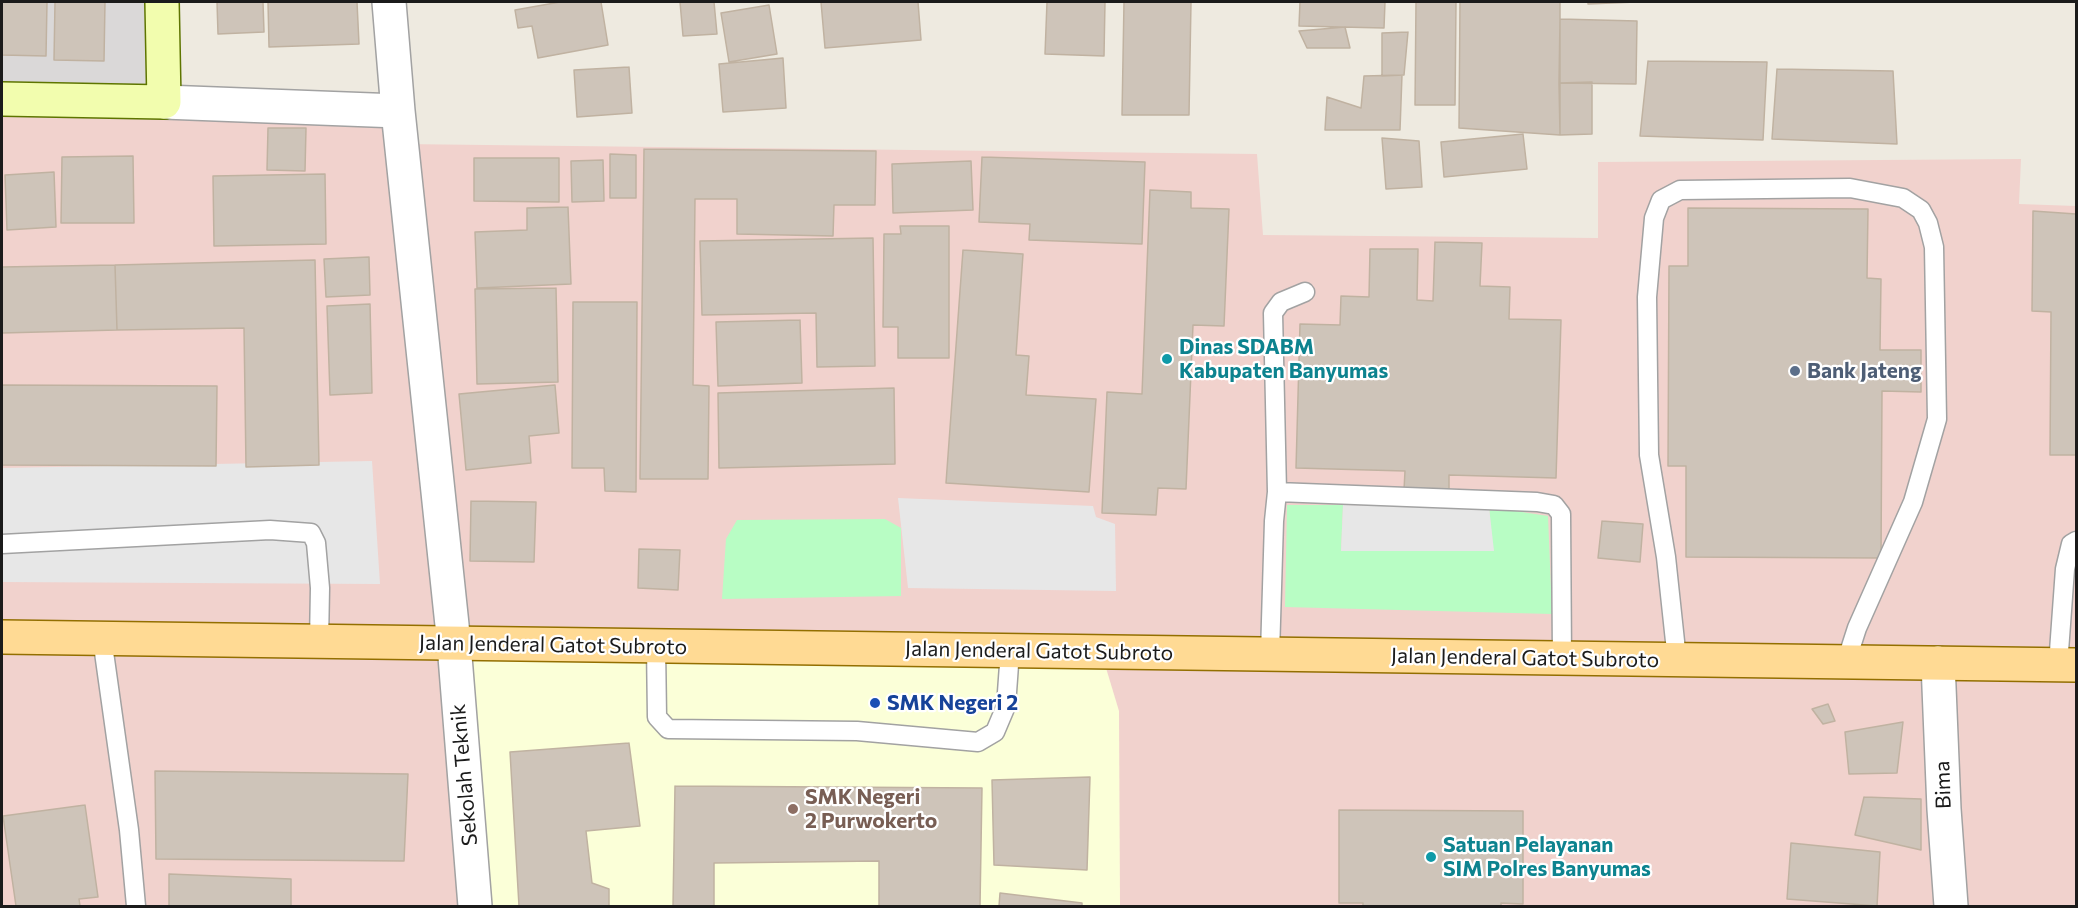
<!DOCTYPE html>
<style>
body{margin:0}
#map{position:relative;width:2078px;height:908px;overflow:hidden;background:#eeeae0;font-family:Commissioner,sans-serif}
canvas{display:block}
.frame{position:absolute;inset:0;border:3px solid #1b1b1b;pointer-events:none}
</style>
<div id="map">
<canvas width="2078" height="908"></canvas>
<div class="frame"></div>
</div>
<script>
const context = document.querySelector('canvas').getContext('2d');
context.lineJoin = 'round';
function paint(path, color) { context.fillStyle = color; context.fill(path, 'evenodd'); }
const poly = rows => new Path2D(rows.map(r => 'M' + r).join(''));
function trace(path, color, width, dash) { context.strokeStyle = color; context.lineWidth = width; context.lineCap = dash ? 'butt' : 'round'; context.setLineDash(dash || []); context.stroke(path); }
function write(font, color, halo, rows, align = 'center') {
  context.font = font + ' Commissioner,sans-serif'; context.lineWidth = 4.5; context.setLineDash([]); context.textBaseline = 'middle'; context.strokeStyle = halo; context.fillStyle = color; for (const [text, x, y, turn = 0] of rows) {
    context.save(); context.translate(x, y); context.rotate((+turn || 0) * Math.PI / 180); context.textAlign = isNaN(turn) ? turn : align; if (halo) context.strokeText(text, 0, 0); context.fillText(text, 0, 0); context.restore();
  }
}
const residential = poly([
 [2,2,161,2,164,102,2,99]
]);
const commercial = poly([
 [2,99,398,111,401,144,1257,154,1263,235,1598,238,1598,162,2021,159,2019,204,2076,206,2076,906,2,906]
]);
const education = poly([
 [1103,658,1119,711,1120,906,475,906,454,659]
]);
const park = poly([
 [1287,505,1343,505,1341,551,1493,551,1489,507,1548,516,1552,614,1285,607],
 [885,519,901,528,901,596,722,599,726,539,737,520]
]);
const parking = poly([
 [372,461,380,584,2,582,2,468],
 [898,498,1093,506,1096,517,1115,524,1116,591,908,588],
 [1343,505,1489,507,1494,551,1341,551]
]);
const building = poly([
 [2,2,47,2,46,56,2,55,2,2],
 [55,2,105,2,104,61,54,60,55,2],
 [217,2,263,2,264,32,218,34,217,2],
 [268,2,357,2,359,44,269,47,268,2],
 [560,2,601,2,608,45,538,58,532,26,518,28,515,10,560,2],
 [680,2,714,2,717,34,683,36,680,2],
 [821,2,918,2,921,40,825,48,821,2],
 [1047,2,1105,2,1104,56,1045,54,1047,2],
 [1124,2,1191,2,1189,115,1122,115,1124,2],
 [1300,2,1385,2,1384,28,1299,26,1300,2],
 [1416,2,1456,2,1455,105,1415,105,1416,2],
 [1460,2,1560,2,1560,135,1459,128,1460,2],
 [1588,2,1636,2,1588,4,1588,2],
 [769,5,777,54,729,62,721,13,769,5],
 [1560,19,1637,21,1636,84,1559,83,1560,19],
 [1345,27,1350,48,1307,48,1299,31,1345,27],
 [1408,32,1404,75,1382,76,1382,33,1408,32],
 [783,58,786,108,723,112,719,64,783,58],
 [1648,61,1767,62,1763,140,1640,136,1648,61],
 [629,67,632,113,577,117,574,70,629,67],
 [1777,69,1893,71,1897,144,1772,139,1777,69],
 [1402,75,1400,130,1325,130,1327,97,1361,108,1364,76,1402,75],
 [1592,82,1592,134,1560,135,1559,83,1592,82],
 [268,128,306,128,305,171,267,170,268,128],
 [1523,134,1527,169,1444,177,1441,142,1523,134],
 [1382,138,1419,141,1422,187,1386,189,1382,138],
 [644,149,876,151,875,205,834,205,833,236,737,234,737,199,695,199,693,385,709,386,708,479,640,479,644,149],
 [610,154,636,155,636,198,610,198,610,154],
 [133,156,134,223,61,223,62,157,133,156],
 [982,157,1145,162,1142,244,1029,240,1030,224,979,222,982,157],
 [474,158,559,158,559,202,474,201,474,158],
 [603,160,604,201,572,202,571,161,603,160],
 [971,161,973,210,893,213,892,164,971,161],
 [54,172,56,227,7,230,5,175,54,172],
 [325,174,326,244,214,246,213,176,325,174],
 [1150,190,1191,192,1191,208,1229,209,1224,326,1193,325,1186,489,1158,488,1156,515,1102,513,1107,392,1142,394,1150,190],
 [568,207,571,284,477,288,475,232,527,230,527,208,568,207],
 [1688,208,1868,209,1867,278,1881,279,1880,350,1921,350,1921,392,1882,391,1881,558,1686,557,1686,466,1668,466,1669,266,1688,266,1688,208],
 [2033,211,2076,214,2076,455,2050,455,2051,312,2032,311,2033,211],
 [900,226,949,226,949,358,898,358,898,327,883,327,884,234,901,234,900,226],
 [873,238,875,366,817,367,816,313,702,315,700,241,873,238],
 [1435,242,1482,243,1480,286,1510,287,1509,319,1561,320,1556,478,1449,475,1449,491,1404,490,1405,471,1296,468,1300,324,1340,325,1341,296,1369,297,1370,249,1418,249,1417,300,1433,301,1435,242],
 [963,250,1023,254,1016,355,1029,356,1026,395,1096,399,1089,492,946,483,963,250],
 [369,257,370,295,326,297,324,259,369,257],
 [315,260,319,465,246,467,244,328,117,330,115,265,315,260],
 [115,265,117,330,2,333,2,267,115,265],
 [556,288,558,382,477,384,475,289,556,288],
 [573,302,637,302,636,492,605,491,604,468,572,468,573,302],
 [370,304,372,393,330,395,327,306,370,304],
 [800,320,802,383,718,386,716,322,800,320],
 [2,385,217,386,216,466,2,465,2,385],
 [555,385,559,433,529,436,531,463,466,470,459,394,555,385],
 [894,388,895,464,719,468,718,393,894,388],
 [471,501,536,502,534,562,470,561,471,501],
 [1602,521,1643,524,1640,562,1598,558,1602,521],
 [639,549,680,550,678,590,638,588,639,549],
 [1828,704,1835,721,1823,724,1812,709,1828,704],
 [1903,722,1897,773,1849,774,1845,732,1903,722],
 [629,743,640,826,586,831,592,883,609,889,609,906,519,906,510,752,629,743],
 [155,771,408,774,404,861,156,859,155,771],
 [1090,777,1087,870,994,865,992,780,1090,777],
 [675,786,982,788,980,906,879,906,879,861,714,863,714,906,673,906,675,786],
 [1864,797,1921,799,1921,850,1855,835,1864,797],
 [85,805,98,897,79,899,80,906,16,906,3,816,85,805],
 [1339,810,1523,811,1523,904,1501,903,1501,906,1363,906,1363,903,1339,903,1339,810],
 [1791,843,1880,852,1877,906,1787,899,1791,843],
 [169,874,291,879,291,906,169,906,169,874],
 [1000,893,1082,903,1082,906,999,906,1000,893]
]);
const lane = poly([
 [1277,492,1537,502,1554,505,1561,514,1562,659],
 [2,544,270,530,311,533,316,543,320,588,319,642],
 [102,638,129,830,136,906],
 [656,646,657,717,668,729,857,731,978,742,995,732,1006,706,1010,651],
 [1270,654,1274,521,1277,492,1273,313,1281,302,1305,292],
 [1677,660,1666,557,1649,455,1647,297,1654,218,1661,200,1680,190,1850,188,1903,198,1921,210,1928,223,1934,247,1937,419,1913,502,1857,628,1846,662],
 [2058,665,2065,569,2071,544,2076,541]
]);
const street = poly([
 [389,2,398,111],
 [164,102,398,111,454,644,475,906],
 [1938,663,1944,809,1951,906]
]);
const secondary = poly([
 [2,99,164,102,162,2]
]);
const primary = poly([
 [2,637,2076,665]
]);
const markers = [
 [1167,359,6,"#0f9aa8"],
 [1795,371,6,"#5c6f8a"],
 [875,703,6,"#1a4fb4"],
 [793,809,6,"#8d6e63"],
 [1431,857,6,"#0f9aa8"]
];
const cultureNames = [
 ["Dinas SDABM",1179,347],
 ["Kabupaten Banyumas",1179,371],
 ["Satuan Pelayanan",1443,845],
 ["SIM Polres Banyumas",1443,869]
];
const serviceNames = [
 ["Bank Jateng",1807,371]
];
const streetNames = [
 ["Jalan Jenderal Gatot Subroto",553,645,1],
 ["Jalan Jenderal Gatot Subroto",1039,651,1],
 ["Jalan Jenderal Gatot Subroto",1525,658,1],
 ["Sekolah Teknik",464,775,-95],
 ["Bima",1943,785,-92]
];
const transitNames = [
 ["SMK Negeri 2",887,703]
];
const educationNames = [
 ["SMK Negeri",805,797],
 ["2 Purwokerto",805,821]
];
paint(residential, '#dad8d8');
paint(commercial, '#f1d2cd');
paint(education, '#fbffd8');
paint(park, '#b8fdc4');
paint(parking, '#e7e7e7');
paint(building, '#cec4b9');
trace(building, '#c0b2a1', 1.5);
trace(lane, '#a2a2a2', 21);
trace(street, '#a2a2a2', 36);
trace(secondary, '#5e7500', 36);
trace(primary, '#936f00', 36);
trace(lane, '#fff', 18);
trace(street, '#fff', 33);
trace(secondary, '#f2fdae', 33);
trace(primary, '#ffda94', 33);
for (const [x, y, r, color] of markers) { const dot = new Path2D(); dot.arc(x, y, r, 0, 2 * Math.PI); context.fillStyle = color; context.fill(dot); trace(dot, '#fff', 2); }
write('bold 21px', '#0d838f', '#fff', cultureNames, 'left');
write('bold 21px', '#4e5e75', '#fff', serviceNames, 'left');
write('21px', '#1b1b1b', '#fff', streetNames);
write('bold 21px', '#164399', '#fff', transitNames, 'left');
write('bold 21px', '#785e54', '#fff', educationNames, 'left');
</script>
